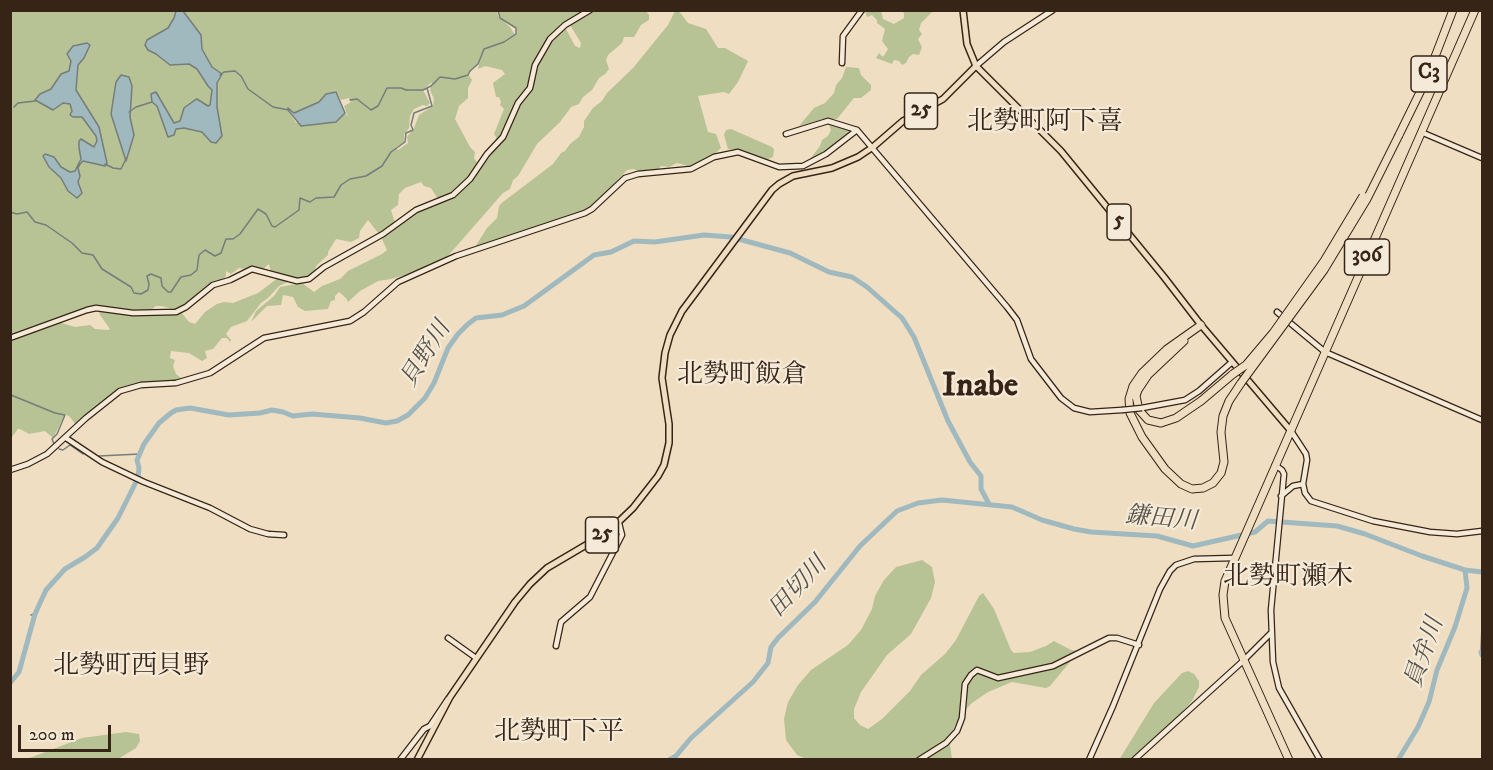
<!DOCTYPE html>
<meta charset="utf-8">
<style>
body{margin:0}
#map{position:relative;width:1493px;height:770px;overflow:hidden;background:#f0dec2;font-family:"IM FELL DW Pica",serif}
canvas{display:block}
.frame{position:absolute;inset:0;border:12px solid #362417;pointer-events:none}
.scale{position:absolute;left:18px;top:725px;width:93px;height:27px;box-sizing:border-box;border:3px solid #362417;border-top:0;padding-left:8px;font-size:18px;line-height:21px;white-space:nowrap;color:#362417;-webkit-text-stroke:4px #f5ead7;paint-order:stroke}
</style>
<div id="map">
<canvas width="1493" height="770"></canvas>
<div class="frame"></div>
<div class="scale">200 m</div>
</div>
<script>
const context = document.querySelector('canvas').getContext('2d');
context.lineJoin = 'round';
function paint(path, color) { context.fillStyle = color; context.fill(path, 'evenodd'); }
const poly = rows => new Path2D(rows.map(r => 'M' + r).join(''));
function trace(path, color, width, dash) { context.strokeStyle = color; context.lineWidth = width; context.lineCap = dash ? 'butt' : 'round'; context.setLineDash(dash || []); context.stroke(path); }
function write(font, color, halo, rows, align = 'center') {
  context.font = font + ' "IM FELL DW Pica","Noto Serif JP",serif'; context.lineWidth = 4.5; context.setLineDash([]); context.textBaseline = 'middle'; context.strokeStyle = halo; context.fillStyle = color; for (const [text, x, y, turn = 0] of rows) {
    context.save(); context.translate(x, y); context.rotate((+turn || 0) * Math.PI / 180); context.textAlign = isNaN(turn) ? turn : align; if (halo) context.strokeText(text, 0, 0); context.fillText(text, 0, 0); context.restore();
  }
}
const green = poly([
 [497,10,498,16,510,27,515,35,517,32,516,28,501,18,498,11,587,11,564,23,544,44,534,64,528,89,517,100,503,134,497,139,494,134,504,109,500,105,501,102,499,97,496,97,493,83,505,74,502,70,485,66,478,69,481,54,478,64,468,74,472,80,468,88,468,98,459,106,455,119,470,147,475,152,474,158,478,164,468,179,453,192,438,199,431,188,424,186,421,182,405,188,399,194,398,205,391,210,395,223,379,234,368,220,360,231,359,238,351,242,336,239,328,252,328,255,317,265,313,273,307,277,298,280,271,272,269,264,263,269,255,266,244,269,239,268,231,274,226,271,226,276,223,279,207,285,187,304,175,310,162,306,156,306,151,310,138,311,101,306,11,336,10,11],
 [432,82,430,90,434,99,433,106,419,115,414,128,407,137,408,143,398,150,396,147,404,143,404,135,409,128,410,116,414,109,423,105,427,106,430,103,423,90],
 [333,86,341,100,349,98,351,102,344,106,348,117,345,113,296,123,288,111,289,109,294,113,319,102,326,94,336,92],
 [594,11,646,11,649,15,649,20,641,25,634,37,624,37,622,43,608,55,606,60,609,69,605,74,599,78,592,90,583,97,579,104,571,107,560,122,537,144,518,176,513,180,510,189,503,193,447,257,422,270,391,279,378,281,360,291,348,302,346,298,339,292,335,296,335,300,331,301,328,309,305,311,298,307,293,297,283,295,281,305,267,306,251,322,256,311,274,296,280,287,302,283,314,292,322,286,340,279,348,271,382,254,387,250,382,239,383,236,417,212,447,200,471,179,490,152,505,137,521,101,533,86,537,66,550,41,565,27,575,46,580,48,581,43,570,25],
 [675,11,679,11,688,23,706,29,718,48,725,48,748,61,738,82,729,94,724,92,698,96,708,132,716,134,721,148,711,157,692,167,677,163,669,167,661,166,657,171,643,172,633,169,627,170,595,204,579,214,475,247,487,228,497,218,499,206,503,202,553,164,561,153,565,151,570,144,579,137,584,127,584,121,593,108,602,101,607,93,633,68,668,25],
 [865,11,881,11,883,19,894,24,904,18,904,13,901,11,933,11,921,23,919,30,922,34,918,39,922,47,919,55,913,54,909,57,906,63,902,65,899,61,894,60,892,64,876,58,879,53,883,57,888,49,882,41,885,29,877,23,877,20,872,15,867,17],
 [846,67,859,68,861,75,871,85,871,90,861,98,854,98,837,119,823,119,799,126,814,108,825,103,834,93,836,85,842,78],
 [834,124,854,131,825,153,807,163,820,146,822,140,828,136,831,130,829,125],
 [731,129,772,147,774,149,773,157,766,160,743,150,728,149,724,135,726,130],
 [278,278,288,282,279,286,269,297,261,303,247,321,231,327,226,334,231,340,230,342,227,338,222,338,213,349,205,351,207,358,202,361,189,353,171,351,170,358,175,360,173,366,176,374,181,378,180,380,130,386,106,399,76,425,70,417,65,414,53,438,45,431,29,434,20,429,18,429,11,438,11,340,58,322,75,327,90,325,95,329,108,330,110,329,100,315,99,312,101,310,155,315,176,314,181,312,189,322,195,324,205,312,217,304,224,302,233,303,258,293],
 [922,560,932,567,935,582,931,598,911,634,887,655,861,692,854,709,854,718,860,725,868,729,882,719,910,691,921,675,945,654,956,640,979,596,983,593,994,609,1011,650,1014,653,1030,652,1046,646,1054,641,1071,650,1079,651,1050,686,1046,688,1012,682,988,692,972,703,962,713,954,727,950,744,952,759,806,759,797,755,786,740,784,719,788,702,798,685,811,670,848,645,861,630,872,609,875,596,884,580,896,567],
 [1188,671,1194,674,1199,681,1199,687,1192,701,1138,759,1119,760,1154,703,1182,673],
 [126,732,139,734,140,741,136,748,118,759,27,759,82,738]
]);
const water = poly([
 [176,11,183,11,201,35,202,49,212,67,222,74,217,83,217,107,222,136,216,143,211,142,202,132,184,128,176,129,174,135,168,137,157,106,152,102,151,94,156,92,174,123,180,121,184,108,195,100,197,99,208,106,210,105,212,90,208,86,197,69,189,64,170,65,156,54,148,50,145,45,147,40,168,28,174,18,176,11],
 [87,43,90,45,84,58,78,65,76,90,99,127,107,163,105,166,83,161,80,164,78,168,80,176,78,182,82,193,77,198,68,191,61,178,49,167,43,156,45,154,54,157,61,167,70,172,75,171,81,159,79,148,79,141,81,139,94,147,97,141,96,136,82,117,73,117,70,115,72,111,70,104,63,103,53,110,35,100,40,94,51,89,61,74,69,71,71,61,67,54,73,46,87,43],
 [121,75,129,77,132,86,130,117,134,135,126,161,111,114,116,82,121,75],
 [336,92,345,113,336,122,301,126,288,110,288,108,294,113,319,102,326,94,336,92]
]);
const stream = poly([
 [220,75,224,72,235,71,241,76,248,89,255,94,273,107,289,110],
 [350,100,357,99,371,110,378,106,387,88,401,88,406,90,423,90,431,86,440,77,455,79,468,75,470,71,478,64,484,49,504,42,516,34,516,28,500,18,498,10],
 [14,107,18,103,35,101],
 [129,112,136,107,152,102],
 [105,164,113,168,121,169,126,159],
 [10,212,17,214,27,212,35,222,46,225,72,243,82,253,93,255,102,269,131,287,134,293,141,294,148,290,149,284,147,276,151,274,161,278,162,286,168,292,171,292,181,277,191,275,197,270,199,255,205,250,215,256,221,253,226,239,233,239,240,234,258,209,266,214,272,226,275,227,299,210,300,198,310,202,316,198,334,197,341,185,350,179,366,176,382,166,391,152,405,142,406,133,413,130,411,125,414,113,432,106,427,88],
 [11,395,55,413,65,415,57,434,52,439,54,444],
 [59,449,63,450,70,445,83,454],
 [99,456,140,454],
 [31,615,35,614],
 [1481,652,1482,624]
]);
const river = poly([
 [1481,652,1482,655],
 [10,683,19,672,35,614,46,590,65,569,85,557,97,548,118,518,138,478,139,468,137,460,144,444,159,423,171,413,176,410,190,408,229,415,260,413,272,410,283,412,293,416,312,414,360,418,386,423,397,421,408,415,425,398,434,383,448,348,458,334,468,324,476,318,502,315,524,306,594,255,611,252,634,241,655,242,704,235,731,237,790,253,829,272,852,277,867,287,902,318,914,337,948,421,970,462,981,476,981,489,989,504],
 [669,760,676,756,691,738,753,682,768,663,771,647,778,638,815,602,860,546,897,511,918,503,942,500,1012,507,1042,520,1074,529,1091,532,1157,536,1193,546,1255,532,1268,521,1337,526,1365,534,1422,556,1465,570,1482,572],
 [1398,760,1418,727,1429,702,1437,670,1455,627,1467,588,1465,570]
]);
const secondary = poly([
 [842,63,843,36,862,10],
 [976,66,1004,42,1053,10],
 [1421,132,1482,158],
 [786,134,828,121,857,130,1007,307,1017,320,1031,359,1061,398,1074,408,1090,412,1122,410],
 [1277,312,1325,352,1482,420],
 [10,338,87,310,96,308,133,313,176,312,186,307,213,285,230,280,252,269,297,281,309,279,324,267,383,234,416,210,453,195,470,179,487,154,503,137,518,103,530,88,535,65,550,39,565,25,590,10],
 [1142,408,1185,400,1199,391,1232,362],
 [1291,431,1306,454,1307,460,1303,484,1305,493,1311,501,1373,521,1430,532,1457,534,1482,531],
 [66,438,102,462,144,482,210,508,250,529,268,534,284,535],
 [1275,465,1282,470,1284,474,1271,610,1273,662,1279,688,1320,760],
 [10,470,28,464,47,454,86,418,120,391,141,385,176,383,210,373,264,338,350,321,364,312,398,282,456,256,585,213,592,209,625,178,638,174,691,169,714,157,738,152,779,167,803,166,826,154,857,130],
 [1281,496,1293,486,1303,484],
 [448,638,476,658],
 [556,646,561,622,590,597,622,535,619,523],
 [400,760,424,729,430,726,448,699],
 [919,760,946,743,957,731,962,718,965,684,971,675,977,670,998,678,1053,666,1109,638,1117,638,1139,645],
 [1089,760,1113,706,1160,589,1170,571,1176,565,1194,559,1234,558],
 [1134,760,1243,661,1271,633]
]);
const primary = poly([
 [963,10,967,44,976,66,1061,151,1164,277,1201,325,1291,431],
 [417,760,450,697,515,602,530,584,547,568,608,532,633,508,658,476,664,465,669,443,669,424,662,378,665,353,670,335,682,311,772,190,779,184,793,176,832,168,858,157,873,147,903,121,943,99,976,66]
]);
const highway = poly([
 [1399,135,1426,80,1453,10],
 [1201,325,1167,349,1142,373,1133,386,1129,399,1130,413,1142,437,1165,469,1181,484,1192,489,1203,488,1213,483,1221,473,1224,462,1221,432,1223,416,1229,401,1241,383],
 [1184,341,1148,375,1138,390,1136,396,1139,410,1148,420,1161,423,1176,418,1201,401,1233,374],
 [1289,760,1225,618,1223,595,1225,581,1475,10]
]);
const secondaryBridge = poly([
 [1122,410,1142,408]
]);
const highwayBridge = poly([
 [1233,374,1246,365,1273,333,1324,261,1363,196],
 [1241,383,1324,270,1367,199,1399,135]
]);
const shields = [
 [1429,74,36],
 [921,111,33],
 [1119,222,24],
 [1367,257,45],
 [602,535,33]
];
const shieldNames = [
 ["C3",1429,74],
 ["25",921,111],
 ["5",1119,222],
 ["306",1367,257],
 ["25",602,535]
];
const waterNames = [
 ["貝野川",427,355,-58],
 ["鎌田川",1161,520,5],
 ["田切川",799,588,-47],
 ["員弁川",1426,653,-71]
];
const quarterNames = [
 ["北勢町阿下喜",1045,124],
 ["北勢町飯倉",742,377],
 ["北勢町瀬木",1288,579],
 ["北勢町西貝野",131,668],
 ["北勢町下平",559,734]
];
const townNames = [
 ["Inabe",980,388]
];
paint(green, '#b7c295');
paint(water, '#a0b9be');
trace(water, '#767d7b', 1.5);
trace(stream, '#767d7b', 1.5);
trace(river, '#a0b9be', 5);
trace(secondary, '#362417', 7);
trace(primary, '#362417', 8);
trace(highway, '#362417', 9);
trace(secondary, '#f5ead7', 4.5);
trace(primary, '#f0dec2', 5);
trace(highway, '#f0dec2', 7);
trace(secondaryBridge, '#362417', 7, []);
trace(highwayBridge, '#362417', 9, []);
trace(secondaryBridge, '#f5ead7', 4.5);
trace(highwayBridge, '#f0dec2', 7);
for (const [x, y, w] of shields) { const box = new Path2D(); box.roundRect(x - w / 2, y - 18, w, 36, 4.5); context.fillStyle = '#f5ead7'; context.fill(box); trace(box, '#362417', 1.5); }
write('bold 21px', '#362417', null, shieldNames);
write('italic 24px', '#565149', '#f5ead7', waterNames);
write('26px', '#362417', '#f5ead7', quarterNames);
write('bold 34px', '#362417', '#f5ead7', townNames);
</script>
